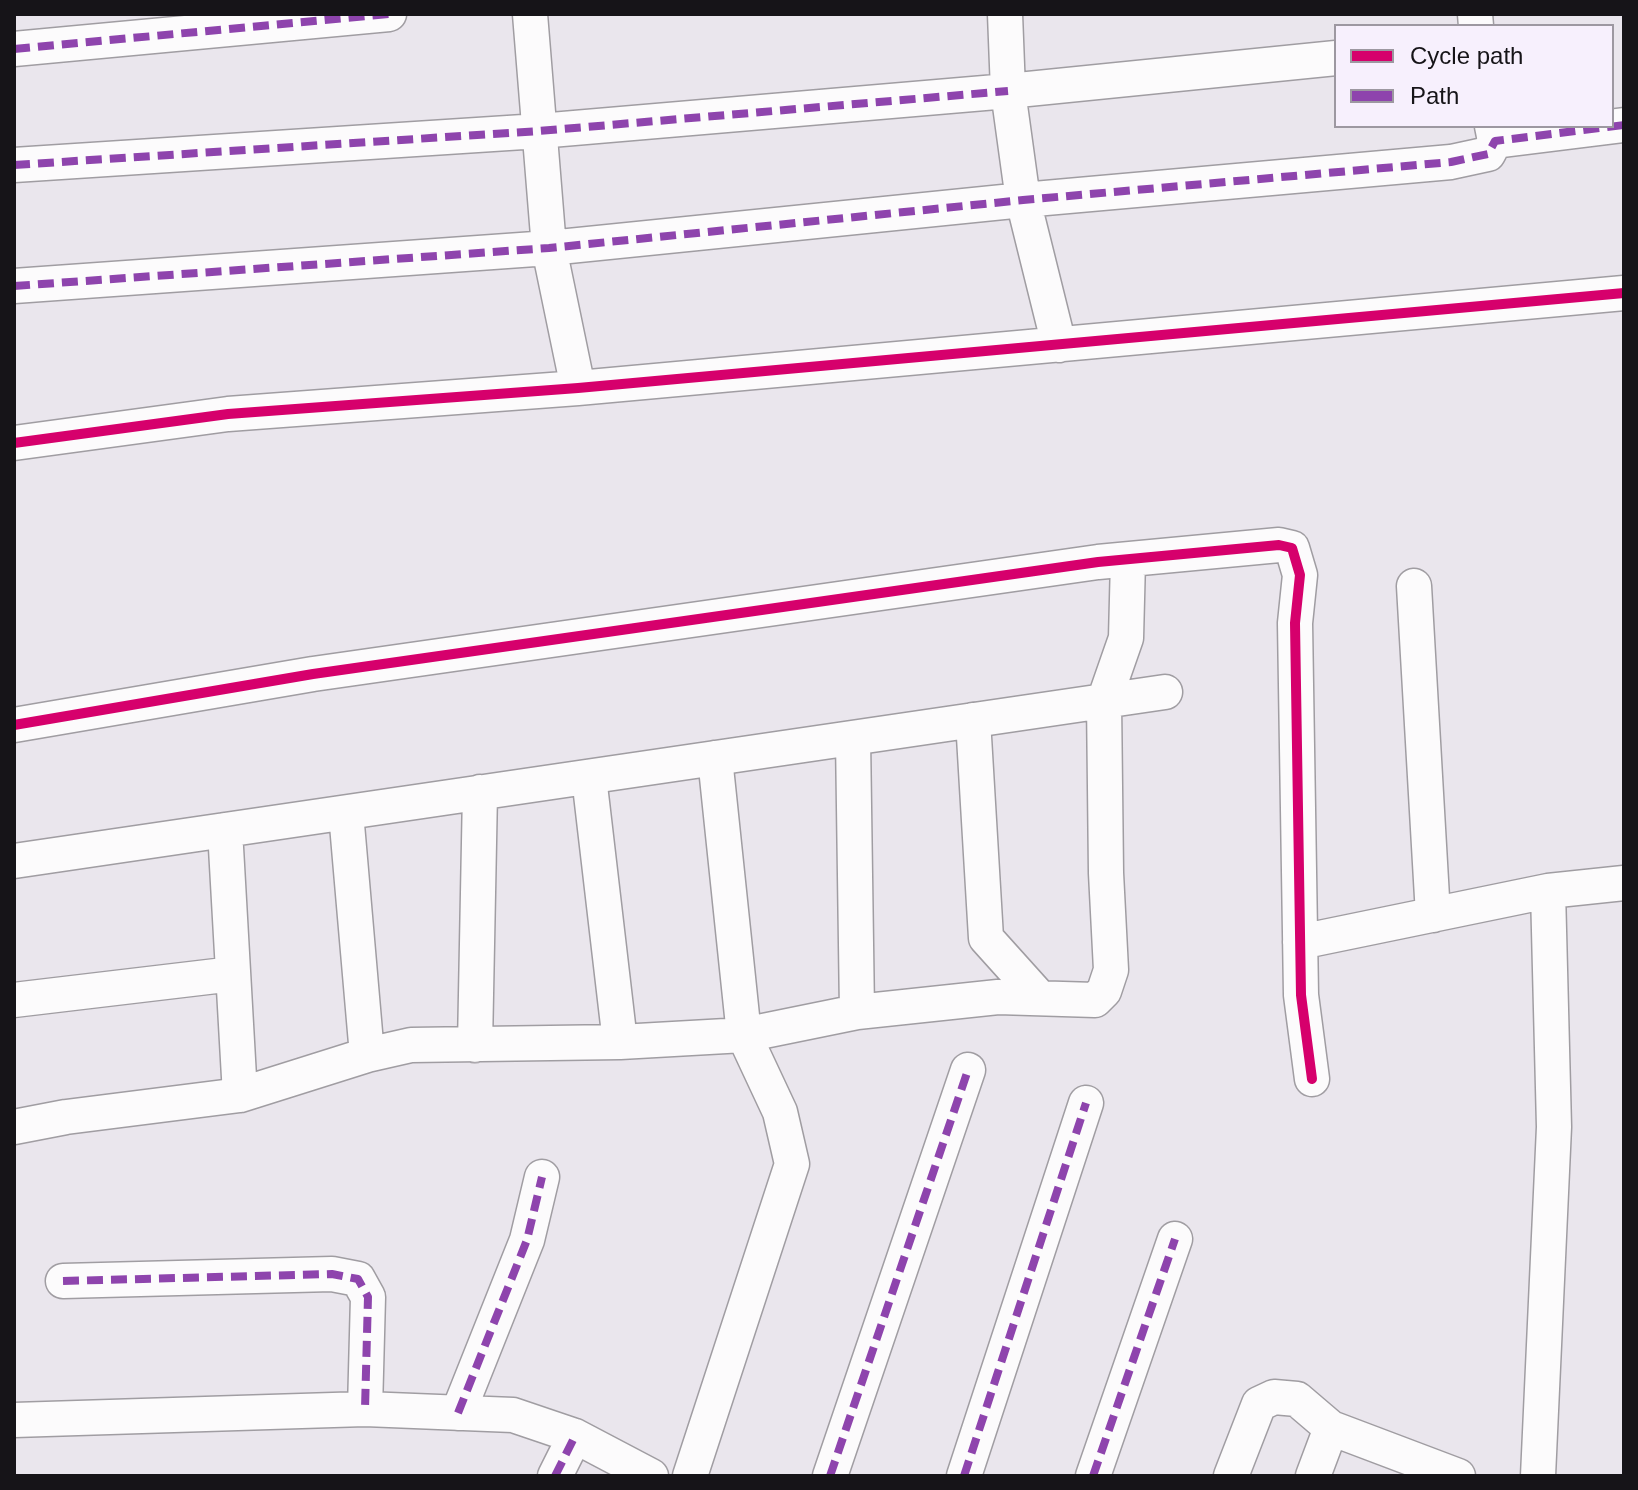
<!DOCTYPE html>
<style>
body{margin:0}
#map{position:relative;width:1638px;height:1490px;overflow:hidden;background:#eae6ed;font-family:Arial,sans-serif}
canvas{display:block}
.frame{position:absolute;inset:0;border:16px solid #161418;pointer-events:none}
.legend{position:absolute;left:1334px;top:24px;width:280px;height:104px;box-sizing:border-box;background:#f7f0fd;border:2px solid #9d98a1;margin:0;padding:10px 14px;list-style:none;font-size:24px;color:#161418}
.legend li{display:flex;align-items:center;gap:16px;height:40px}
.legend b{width:40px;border:2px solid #9d98a1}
</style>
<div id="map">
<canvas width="1638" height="1490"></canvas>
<div class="frame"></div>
<ul class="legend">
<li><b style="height:10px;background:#d6006c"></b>Cycle path</li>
<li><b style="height:10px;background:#8e44ad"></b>Path</li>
</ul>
</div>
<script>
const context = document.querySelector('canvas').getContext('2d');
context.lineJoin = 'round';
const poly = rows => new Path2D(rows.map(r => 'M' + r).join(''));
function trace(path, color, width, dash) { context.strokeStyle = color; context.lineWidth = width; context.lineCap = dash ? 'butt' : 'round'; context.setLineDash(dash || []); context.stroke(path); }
const minor = poly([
 [530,14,549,248,578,388],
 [1005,14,1008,91,1023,200,1059,345],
 [1475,14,1476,26],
 [14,49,389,14],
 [1495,141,1624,125],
 [14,165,539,131,1008,91,1336,58],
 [14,286,549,248,1023,200,1451,162,1488,154,1495,141,1492,126],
 [14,443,228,414,578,388,1624,293],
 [1414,586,1433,915],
 [973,720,986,938,1040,998],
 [14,725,313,674,1098,562,1279,545,1292,548,1300,575,1295,623,1301,995,1312,1079],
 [853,738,857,1012],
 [589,777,620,1042],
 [225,830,240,1095],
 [14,861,1165,692],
 [1300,942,1548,891,1624,883],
 [14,1000,233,974],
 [475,1045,480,792],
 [367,1055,411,1045,620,1042,744,1035,857,1012,998,997,1095,1000,1104,991,1111,970,1106,873,1104,701,1126,638,1128,560],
 [14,1127,66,1117,240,1095,367,1055,346,813],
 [63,1281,332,1274,358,1279,368,1297,365,1409],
 [458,1413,527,1240,542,1177],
 [14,1420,365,1409,513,1415,575,1436,651,1476],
 [555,1476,575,1436],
 [690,1476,792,1164,780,1112,744,1035,715,758],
 [830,1476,968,1070],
 [964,1476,1086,1103],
 [1093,1476,1175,1239],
 [1231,1476,1259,1404,1274,1397,1297,1399,1331,1428],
 [1313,1476,1331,1428,1458,1476],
 [1538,1476,1554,1127,1548,891]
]);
const quiet = poly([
 [14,49,389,14],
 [14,165,539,131,1008,91],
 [14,286,549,248,1023,200,1451,162,1488,154,1495,141,1624,125],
 [63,1281,332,1274,358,1279,368,1297,365,1409],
 [458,1413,527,1240,542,1177],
 [555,1476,575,1436],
 [830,1476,968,1070],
 [964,1476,1086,1103],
 [1093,1476,1175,1239]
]);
const cycleway = poly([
 [14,443,228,414,578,388,1624,293],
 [14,725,313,674,1098,562,1279,545,1292,548,1300,575,1295,623,1301,995,1312,1079]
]);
trace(minor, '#a09da2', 37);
trace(minor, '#fcfbfc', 34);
trace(quiet, '#8e44ad', 8, [16, 8]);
trace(cycleway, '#d6006c', 10);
</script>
